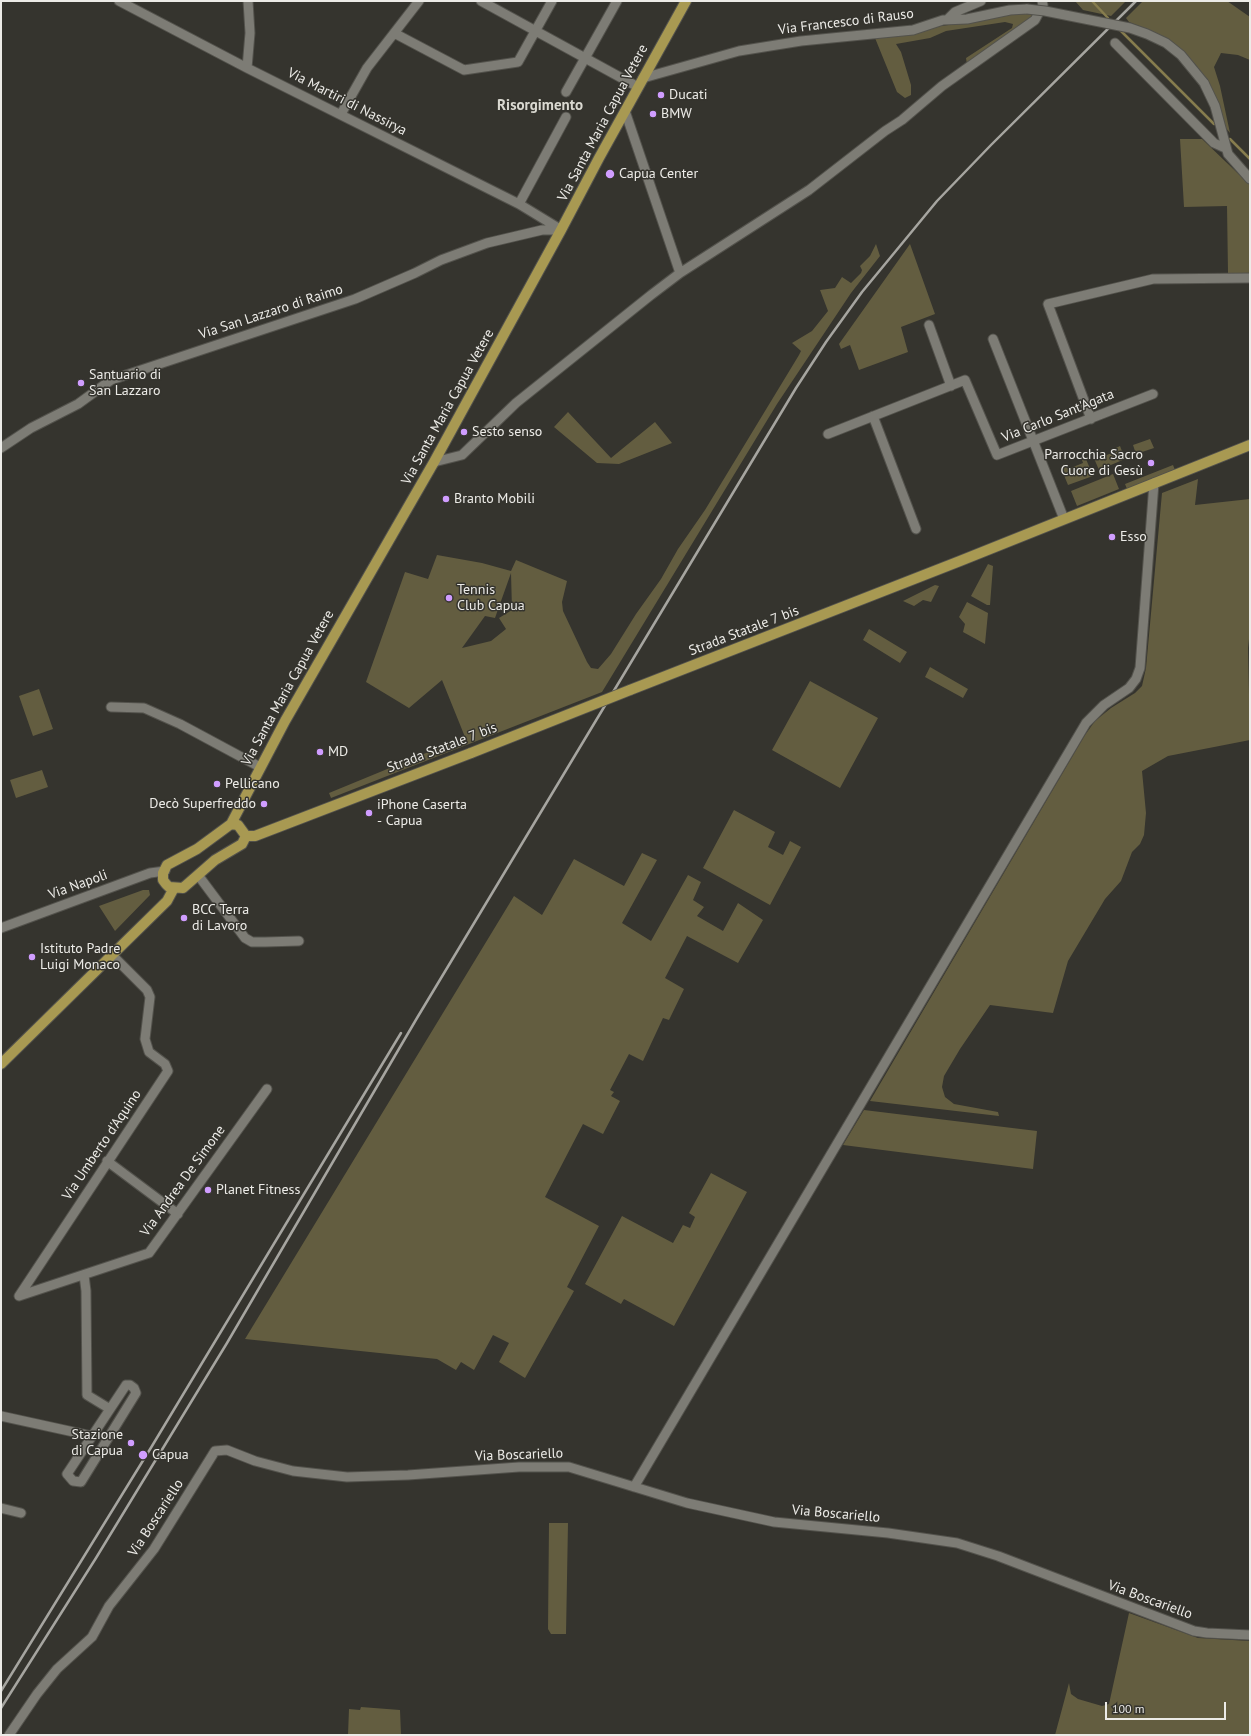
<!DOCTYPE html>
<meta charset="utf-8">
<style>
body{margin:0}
#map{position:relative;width:1251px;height:1736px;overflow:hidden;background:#35342e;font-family:"PT Sans",sans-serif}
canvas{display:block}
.frame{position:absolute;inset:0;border:2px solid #ecebe7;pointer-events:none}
.scale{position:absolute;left:1105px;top:1702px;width:121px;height:18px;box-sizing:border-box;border:2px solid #ecebe7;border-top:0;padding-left:5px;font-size:12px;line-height:14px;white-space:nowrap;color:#ecebe7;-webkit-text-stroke:3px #35342e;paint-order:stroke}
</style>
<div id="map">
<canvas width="1251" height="1736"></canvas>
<div class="frame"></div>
<div class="scale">100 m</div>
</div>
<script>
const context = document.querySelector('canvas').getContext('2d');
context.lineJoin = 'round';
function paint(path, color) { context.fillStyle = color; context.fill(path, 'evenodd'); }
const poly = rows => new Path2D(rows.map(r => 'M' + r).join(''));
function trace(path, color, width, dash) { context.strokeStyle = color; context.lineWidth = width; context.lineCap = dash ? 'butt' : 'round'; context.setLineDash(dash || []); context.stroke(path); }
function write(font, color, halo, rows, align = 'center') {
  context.font = font + ' "PT Sans",sans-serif'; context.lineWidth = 3; context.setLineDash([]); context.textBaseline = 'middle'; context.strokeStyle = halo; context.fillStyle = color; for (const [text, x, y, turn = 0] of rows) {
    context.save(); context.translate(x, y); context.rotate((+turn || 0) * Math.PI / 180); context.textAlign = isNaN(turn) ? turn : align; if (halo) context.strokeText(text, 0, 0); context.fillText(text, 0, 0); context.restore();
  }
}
const green = poly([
 [1075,1,1126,1,1111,16,1083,10],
 [1143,1,1227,1,1250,17,1250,60,1238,55,1221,53,1214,67,1220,86,1230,133,1225,127,1204,76,1195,64,1170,41,1156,33,1129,22,1126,18],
 [1028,13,1034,14,1033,18,967,65,966,58,1012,28,1013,24,1005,22,946,31,930,38,896,44,901,52,911,85,911,95,905,98,897,92,875,38,875,35,963,23,1007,14],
 [1180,139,1202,139,1250,185,1250,273,1228,273,1227,206,1184,207],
 [876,244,880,256,851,293,777,404,602,692,331,798,329,793,465,737,442,680,409,708,366,682,405,572,428,579,437,555,482,563,511,571,516,560,567,581,562,602,563,611,587,662,591,668,598,669,611,654,636,614,661,579,678,549,705,510,799,355,801,351,792,343,812,331,828,311,820,290,835,288,842,277,851,283,861,273,862,270,860,266,870,256],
 [511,573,512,610,499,618,506,629,491,641,462,648,485,616,495,618],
 [910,244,935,314,901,327,908,352,859,370,850,345,841,349,839,344],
 [568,412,611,458,655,422,672,443,619,464,597,463,554,427],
 [1150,439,1154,448,1136,454,1133,445],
 [1120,446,1125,459,1099,470,1093,456,1098,455,1099,458,1117,451,1116,448],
 [1086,459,1093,476,1068,485,1061,468,1066,466,1068,469,1083,463,1082,460],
 [1173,465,1175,470,1127,489,1125,484],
 [1113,474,1119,489,1077,506,1071,491],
 [1198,479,1195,505,1250,499,1250,630,1248,648,1250,740,1168,756,1142,771,1146,813,1144,835,1140,844,1132,852,1121,881,1105,899,1068,961,1053,1013,990,1005,960,1049,944,1076,942,1087,945,1097,954,1104,998,1112,999,1116,870,1101,1085,735,1095,721,1111,708,1135,693,1142,686,1146,668,1162,493],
 [988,564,993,566,990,605,987,605,971,596],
 [935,585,939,586,931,602,923,600,914,606,903,601],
 [967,602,988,613,985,644,963,632,965,624,959,617],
 [869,629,907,652,900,663,863,640],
 [930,667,968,689,963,698,925,677],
 [810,681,878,718,840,788,772,750],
 [39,689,53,729,33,736,19,696],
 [42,770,48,787,16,798,10,780],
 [734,810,775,832,768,847,783,855,790,841,801,847,770,905,703,868],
 [642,853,657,860,622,923,651,941,688,875,701,882,693,900,704,907,697,916,723,931,738,903,763,920,738,963,687,936,665,978,684,989,669,1020,663,1018,643,1061,629,1054,610,1090,614,1092,611,1096,620,1101,603,1134,583,1124,545,1197,599,1226,567,1287,574,1291,525,1378,499,1362,509,1343,493,1335,474,1370,461,1362,456,1370,437,1359,245,1339,514,896,542,915,574,859,624,886],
 [143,890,149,890,150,895,115,931,99,906],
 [864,1110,1037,1131,1033,1169,843,1145],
 [711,1173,747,1192,674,1326,624,1299,621,1304,585,1284,622,1216,673,1243,683,1225,690,1228,695,1217,689,1213],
 [549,1523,568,1523,566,1634,551,1634,548,1629],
 [1129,1613,1198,1638,1250,1641,1250,1735,1055,1735,1069,1683,1071,1694,1078,1699,1102,1706,1109,1704],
 [361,1707,400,1710,401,1735,348,1735,349,1709,360,1710]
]);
const stream = poly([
 [1092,1,1108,18],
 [1120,30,1214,124],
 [1230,139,1250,159]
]);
const minor = poly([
 [119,1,247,68,519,204,560,229],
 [481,1,638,87],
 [947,20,955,12,981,1],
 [394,33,464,70,518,62,552,1],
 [1115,43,1214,143,1225,148],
 [247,68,250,33,248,1],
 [643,78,739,51,801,41,913,30,943,20,967,19,1010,10,1027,9],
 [1204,83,1215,106,1228,154,1250,179],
 [566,92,617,1],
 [625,111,680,273],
 [341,114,367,68,419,1],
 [519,204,566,117],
 [929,325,951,386],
 [993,339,1064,519],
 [873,416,916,529],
 [1091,419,1048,304,1153,279,1250,278],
 [828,434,965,380,997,455,1153,394],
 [1,448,31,428,78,404,111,380,355,299,415,273,441,260,487,243,542,230,561,230],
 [434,462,462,455,516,403,651,295,680,273,809,190,885,131,902,120,942,86,1035,20,1043,5,1042,1],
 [111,707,144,708,180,724,260,767],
 [198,875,245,938,252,942,265,942,299,941],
 [1,928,150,873,165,871],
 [111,954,147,990,150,997,145,1039,149,1052,165,1064,168,1071,19,1296,149,1253,267,1089],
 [107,1161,178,1214],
 [84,1275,86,1291,87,1395,110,1409],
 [126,1385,130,1385,134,1388,136,1393,81,1482,73,1481,67,1474,126,1385],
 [1,1416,92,1436],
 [634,1487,1086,723,1104,705,1129,688,1136,679,1140,668,1154,483],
 [1,1508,21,1513],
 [9,1735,37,1694,57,1669,92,1637,109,1606,154,1549,215,1451,227,1450,255,1461,293,1471,347,1477,408,1475,519,1467,569,1467,687,1503,774,1522,888,1533,957,1543,998,1556,1194,1631,1207,1633,1250,1635]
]);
const major = poly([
 [630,690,960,561,1250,445],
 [231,824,285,721,434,462,561,230,599,158,686,1],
 [231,824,238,825,246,836,242,844,215,860,183,888,169,887,166,884,163,880,163,873,167,865,197,849,231,824],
 [246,836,255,836,471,753],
 [1,1064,167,901,174,888]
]);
const rail = poly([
 [1,1691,152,1446,401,1033],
 [1,1708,96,1558,227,1343,417,1018,796,388,826,342,862,292,937,201,991,145,1136,1]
]);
const minorBridge = poly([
 [1027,9,1045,11,1130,28,1147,34,1166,43,1181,55,1204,83]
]);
const majorBridge = poly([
 [471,753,630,690]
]);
const markers = [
 [661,95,4,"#d09dff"],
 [653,114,4,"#d09dff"],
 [610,174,5,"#d09dff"],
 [81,383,4,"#d09dff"],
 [464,432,4,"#d09dff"],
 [1151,463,4,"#d09dff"],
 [446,499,4,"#d09dff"],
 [1112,537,4,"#d09dff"],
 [449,598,4,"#d09dff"],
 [320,752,4,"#d09dff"],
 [217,784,4,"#d09dff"],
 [264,804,4,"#d09dff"],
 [369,813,4,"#d09dff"],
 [184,918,4,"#d09dff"],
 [32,957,4,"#d09dff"],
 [208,1190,4,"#d09dff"],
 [131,1443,4,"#d09dff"],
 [143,1455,5,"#d09dff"]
];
const streetNames = [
 ["Via Francesco di Rauso",846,22,-7],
 ["Via Martiri di Nassirya",347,102,27],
 ["Via Santa Maria Capua Vetere",603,123,-62],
 ["Via San Lazzaro di Raimo",271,312,-18],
 ["Via Santa Maria Capua Vetere",448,407,-61],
 ["Via Carlo Sant'Agata",1058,416,-22],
 ["Strada Statale 7 bis",744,631,-21],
 ["Via Santa Maria Capua Vetere",288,688,-61],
 ["Strada Statale 7 bis",442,748,-21],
 ["Via Napoli",78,885,-20],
 ["Via Umberto d'Aquino",102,1145,-56],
 ["Via Andrea De Simone",183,1181,-54],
 ["Via Boscariello",519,1455,-2],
 ["Via Boscariello",836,1514,5],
 ["Via Boscariello",156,1518,-57],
 ["Via Boscariello",1150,1600,20]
];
const poiNames = [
 ["Ducati",669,95],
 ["BMW",661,114],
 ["Capua Center",619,174],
 ["Santuario di",89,375],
 ["San Lazzaro",89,391],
 ["Sesto senso",472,432],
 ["Parrocchia Sacro",1143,455,"right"],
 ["Cuore di Gesù",1143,471,"right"],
 ["Branto Mobili",454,499],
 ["Esso",1120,537],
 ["Tennis",457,590],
 ["Club Capua",457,606],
 ["MD",328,752],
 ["Pellicano",225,784],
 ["Decò Superfreddo",256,804,"right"],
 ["iPhone Caserta",377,805],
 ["- Capua",377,821],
 ["BCC Terra",192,910],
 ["di Lavoro",192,926],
 ["Istituto Padre",40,949],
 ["Luigi Monaco",40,965],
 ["Planet Fitness",216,1190],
 ["Stazione",123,1435,"right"],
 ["di Capua",123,1451,"right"],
 ["Capua",152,1455]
];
const neighbourhoodNames = [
 ["Risorgimento",540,106]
];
paint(green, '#635d40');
trace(stream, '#877d4e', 2.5);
trace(minor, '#53524c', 11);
trace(major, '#53524c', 12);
trace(minor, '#7d7c75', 9);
trace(major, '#a89952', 10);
trace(rail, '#a6a5a0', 2.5);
trace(minorBridge, '#53524c', 11, []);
trace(majorBridge, '#53524c', 12, []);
trace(minorBridge, '#7d7c75', 9);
trace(majorBridge, '#a89952', 10);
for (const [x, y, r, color] of markers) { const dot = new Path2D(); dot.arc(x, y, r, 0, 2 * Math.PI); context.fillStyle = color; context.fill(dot); trace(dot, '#35342e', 1.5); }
write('14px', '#ecebe7', '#35342e', streetNames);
write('14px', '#ecebe7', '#35342e', poiNames, 'left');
write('bold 15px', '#dad9d1', '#35342e', neighbourhoodNames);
</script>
